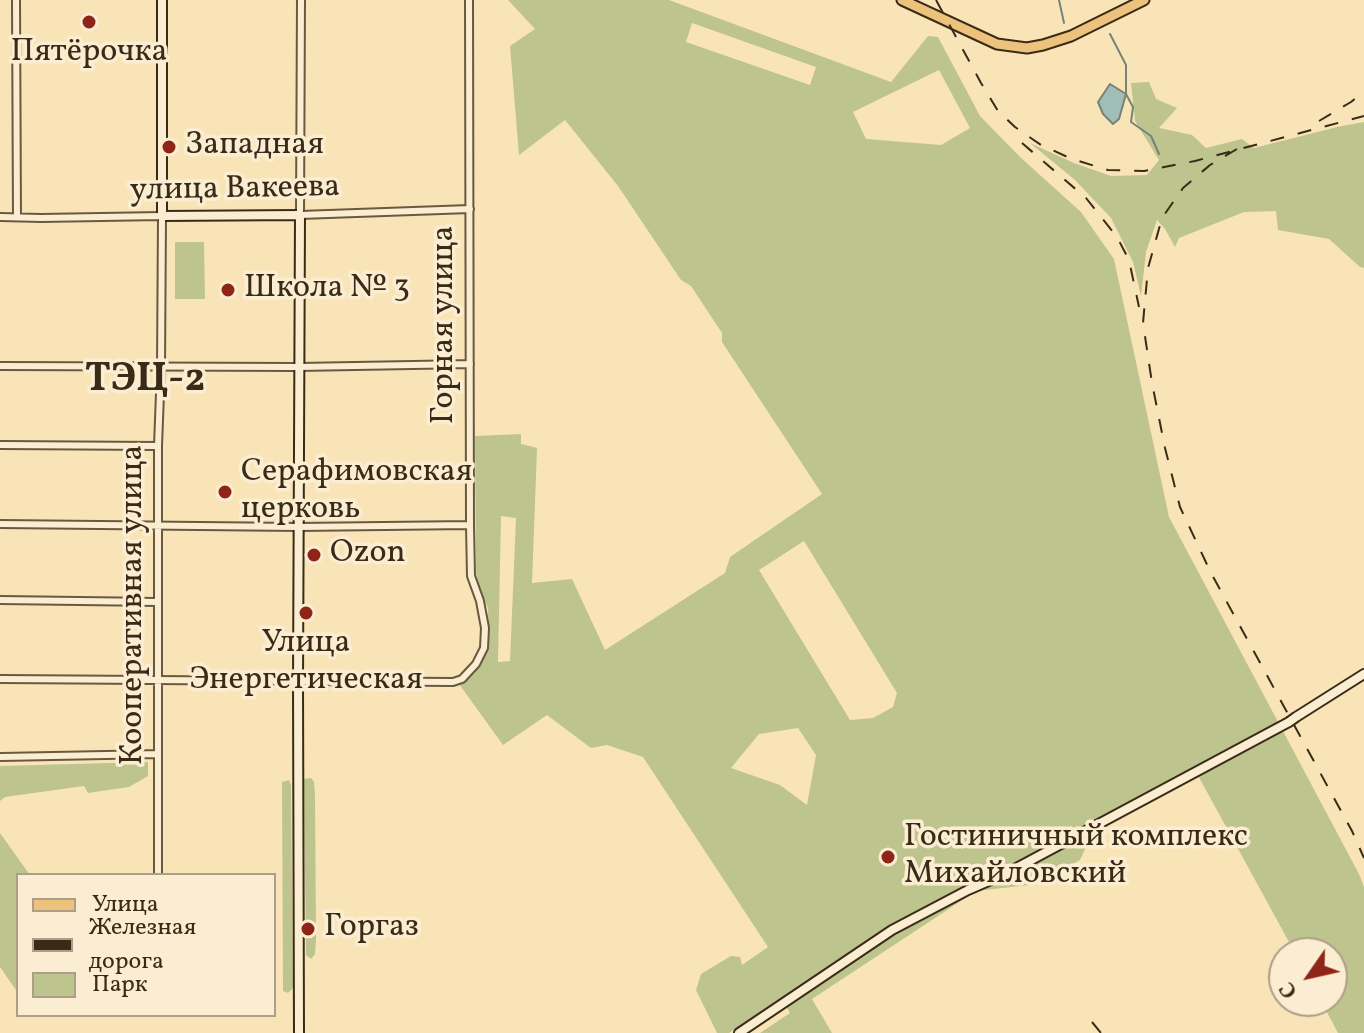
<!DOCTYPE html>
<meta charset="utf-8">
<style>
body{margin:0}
#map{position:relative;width:1364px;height:1033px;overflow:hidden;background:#f9e4b8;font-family:Vollkorn,serif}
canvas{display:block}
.legend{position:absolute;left:16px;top:873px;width:260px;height:144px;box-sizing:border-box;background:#fbedd1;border:2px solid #ad9f87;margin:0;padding:10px 14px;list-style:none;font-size:24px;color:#392b17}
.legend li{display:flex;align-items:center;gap:16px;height:40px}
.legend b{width:40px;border:2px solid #ad9f87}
.north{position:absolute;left:1268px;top:937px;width:80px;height:80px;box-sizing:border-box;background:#fbedd1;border:2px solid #ad9f87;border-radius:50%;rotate:236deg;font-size:22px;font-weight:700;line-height:32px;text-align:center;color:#392b17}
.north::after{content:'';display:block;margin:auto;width:28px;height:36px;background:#8f2418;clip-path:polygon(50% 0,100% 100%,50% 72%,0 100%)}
</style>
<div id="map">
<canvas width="1364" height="1033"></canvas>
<ul class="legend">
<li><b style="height:10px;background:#ecc27c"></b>Улица</li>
<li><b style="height:10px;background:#392b17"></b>Железная дорога</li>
<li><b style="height:22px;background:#bec48e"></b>Парк</li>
</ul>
<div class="north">С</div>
</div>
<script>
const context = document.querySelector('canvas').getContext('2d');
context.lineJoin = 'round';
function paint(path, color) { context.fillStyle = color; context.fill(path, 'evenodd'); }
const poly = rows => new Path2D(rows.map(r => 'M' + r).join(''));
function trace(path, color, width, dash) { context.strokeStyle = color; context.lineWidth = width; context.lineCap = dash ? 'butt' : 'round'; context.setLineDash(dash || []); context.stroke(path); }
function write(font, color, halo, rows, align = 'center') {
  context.font = font + ' Vollkorn,serif'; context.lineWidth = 7; context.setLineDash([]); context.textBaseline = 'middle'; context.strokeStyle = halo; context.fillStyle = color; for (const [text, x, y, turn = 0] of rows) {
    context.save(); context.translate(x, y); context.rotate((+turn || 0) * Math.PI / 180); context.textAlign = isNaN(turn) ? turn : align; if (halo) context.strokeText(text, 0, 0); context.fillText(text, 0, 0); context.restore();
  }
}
const green = poly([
 [508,0,669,0,891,82,928,36,938,37,980,116,1020,157,1081,212,1114,259,1169,517,1359,874,1364,887,1364,1033,1338,1033,1321,1001,1332,1001,1332,953,1295,953,1195,770,1096,825,1080,860,1038,884,976,891,812,999,832,1033,760,1033,790,1013,782,999,729,1033,717,1033,696,990,701,974,731,956,740,957,742,965,768,947,643,757,607,745,591,748,547,715,503,745,459,684,475,673,489,642,488,608,477,583,476,567,475,436,521,434,521,444,537,448,532,583,572,579,605,650,725,573,730,557,822,494,722,342,722,333,691,286,681,280,618,186,565,120,519,155,510,46,535,29],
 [692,23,816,67,810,85,686,42],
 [939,70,970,128,941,145,866,139,853,112],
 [501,516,516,518,510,661,498,662],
 [804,541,897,693,893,707,873,718,850,720,759,570],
 [798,728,816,755,807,805,780,785,731,768,759,734],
 [1149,82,1156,99,1177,108,1159,128,1192,135,1206,148,1242,139,1254,148,1337,127,1364,122,1364,268,1360,267,1329,239,1278,230,1276,211,1244,212,1179,238,1175,247,1165,229,1157,220,1146,252,1141,296,1133,262,1111,218,1075,180,1030,143,1074,163,1111,176,1147,175,1159,160,1135,121,1131,83],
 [175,242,204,242,205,299,175,299],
 [148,762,148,776,129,787,88,793,84,786,5,797,0,801,0,766],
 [311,778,314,782,315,796,316,939,315,954,311,959,306,955,304,779],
 [289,780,291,785,293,988,288,993,283,991,282,782],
 [0,833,30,875,18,875,18,993,0,967]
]);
const water = poly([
 [1110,84,1126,94,1119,119,1113,124,1103,114,1098,102,1110,84]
]);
const stream = poly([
 [1059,0,1064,23],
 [1110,34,1126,65,1126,94,1133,107,1131,122,1151,136,1159,154]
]);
const street = poly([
 [16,0,17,217],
 [301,0,300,215,470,209],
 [0,217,41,218,162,216,161,367,158,446,158,875],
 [0,366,298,367,470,364],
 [0,445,158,446],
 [0,524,298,527,470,525],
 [0,600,158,602],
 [0,679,453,682,462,679,476,664,484,648,485,628,480,601,471,576,470,525,469,0],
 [1,757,158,754]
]);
const secondary = poly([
 [162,0,162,216,300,215,298,682,299,1033],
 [1296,717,1364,674],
 [739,1033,892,930,968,890,1007,873,1289,722]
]);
const primary = poly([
 [902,0,997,44,1027,48,1043,45,1071,36,1144,0]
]);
const rail = poly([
 [936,0,981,83,998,111,1015,127,1041,145,1072,159,1108,170,1144,171,1195,161,1364,116],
 [1319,121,1351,102,1364,91],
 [1022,143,1086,198,1117,237,1129,260,1139,307],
 [1237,149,1210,165,1183,188,1162,218,1148,268,1143,323,1152,383,1165,448,1180,507,1211,573,1352,831,1364,858],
 [1092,1022,1101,1033]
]);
const secondaryBridge = poly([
 [1289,722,1296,717]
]);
const markers = [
 [89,22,8,"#8f2418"],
 [169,147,8,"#8f2418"],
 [228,290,8,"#8f2418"],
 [225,492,8,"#8f2418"],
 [314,555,8,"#8f2418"],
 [306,613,8,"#8f2418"],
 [888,857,8,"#8f2418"],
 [308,929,8,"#8f2418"]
];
const poiNames = [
 ["Пятёрочка",89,54,"center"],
 ["Западная",185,147],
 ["Школа № 3",244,290],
 ["Серафимовская",241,474],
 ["церковь",241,511],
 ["Ozon",330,555],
 ["Улица",306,645,"center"],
 ["Энергетическая",306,682,"center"],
 ["Гостиничный комплекс",904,839],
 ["Михайловский",904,876],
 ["Горгаз",324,929]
];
const streetNames = [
 ["улица Вакеева",235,191,-1],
 ["Горная улица",446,325,-90],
 ["Кооперативная улица",135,605,-90]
];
const districtNames = [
 ["ТЭЦ-2",145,383]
];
paint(green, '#bec48e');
paint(water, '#a0bdb6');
trace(water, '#778376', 2);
trace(stream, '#778376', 2);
trace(street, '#69593f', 10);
trace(secondary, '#392b17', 12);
trace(primary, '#392b17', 13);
trace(street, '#fbedd1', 6);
trace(secondary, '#fbedd1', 8);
trace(primary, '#ecc27c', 9);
trace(rail, '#392b17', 2, [14, 14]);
trace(secondaryBridge, '#392b17', 12, []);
trace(secondaryBridge, '#fbedd1', 8);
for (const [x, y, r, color] of markers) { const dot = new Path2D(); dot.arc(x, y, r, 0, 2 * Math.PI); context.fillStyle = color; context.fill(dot); trace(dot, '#fbedd1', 3); }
write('32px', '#392b17', '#fbedd1', poiNames, 'left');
write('32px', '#392b17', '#fbedd1', streetNames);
write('bold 40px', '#392b17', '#fbedd1', districtNames);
</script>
